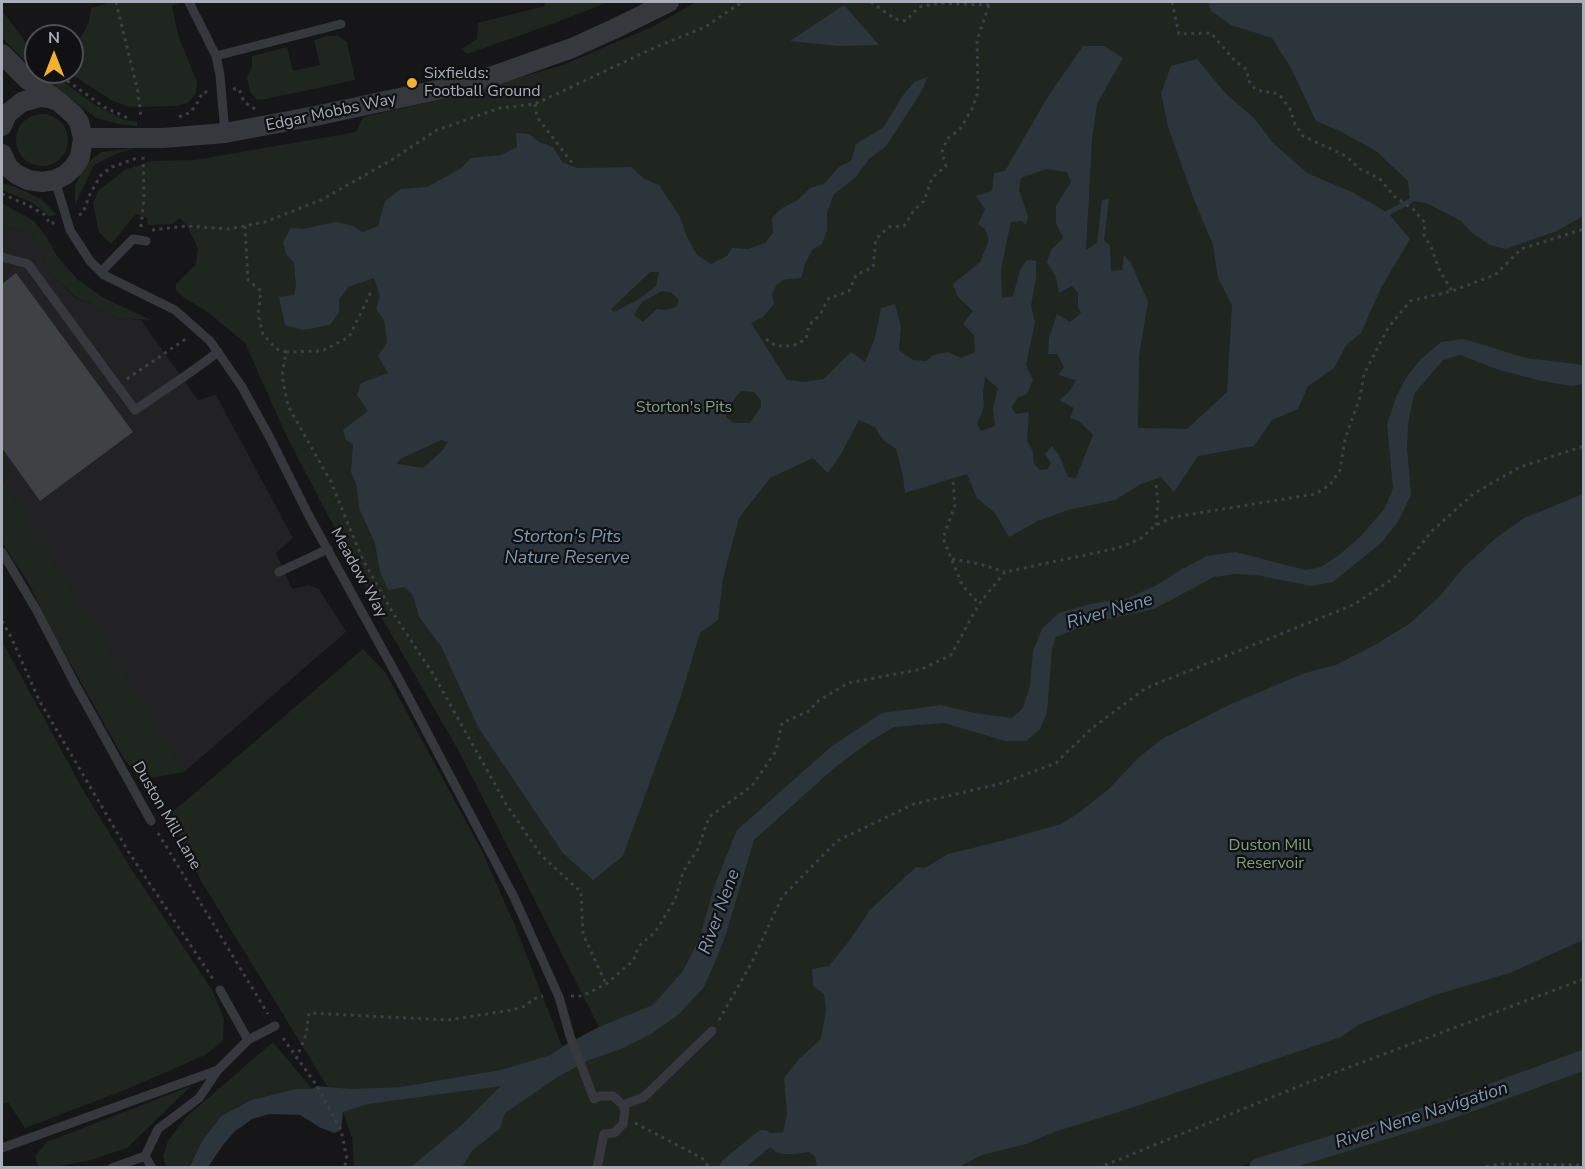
<!DOCTYPE html>
<style>
body{margin:0}
#map{position:relative;width:1585px;height:1169px;overflow:hidden;background:#161618;font-family:"Nunito Sans",sans-serif}
canvas{display:block}
.frame{position:absolute;inset:0;border:3px solid #a8adb8;pointer-events:none}
.north{position:absolute;left:24px;top:24px;width:60px;height:60px;box-sizing:border-box;background:#111113;border:2px solid #4d4f55;border-radius:50%;rotate:0deg;font-size:16px;font-weight:700;line-height:24px;text-align:center;color:#a8adb8}
.north::after{content:'';display:block;margin:auto;width:21px;height:27px;background:#f2b134;clip-path:polygon(50% 0,100% 100%,50% 72%,0 100%)}
</style>
<div id="map">
<canvas width="1585" height="1169"></canvas>
<div class="frame"></div>
<div class="north">N</div>
</div>
<script>
const context = document.querySelector('canvas').getContext('2d');
context.lineJoin = 'round';
function paint(path, color) { context.fillStyle = color; context.fill(path, 'evenodd'); }
const poly = rows => new Path2D(rows.map(r => 'M' + r).join(''));
function trace(path, color, width, dash) { context.strokeStyle = color; context.lineWidth = width; context.lineCap = dash ? 'butt' : 'round'; context.setLineDash(dash || []); context.stroke(path); }
function write(font, color, halo, rows, align = 'center') {
  context.font = font + ' "Nunito Sans",sans-serif'; context.lineWidth = 4.5; context.setLineDash([]); context.textBaseline = 'middle'; context.strokeStyle = halo; context.fillStyle = color; for (const [text, x, y, turn = 0] of rows) {
    context.save(); context.translate(x, y); context.rotate((+turn || 0) * Math.PI / 180); context.textAlign = isNaN(turn) ? turn : align; if (halo) context.strokeText(text, 0, 0); context.fillText(text, 0, 0); context.restore();
  }
}
const built = poly([
 [2,225,30,233,41,247,49,272,77,299,91,303,118,318,141,320,198,400,216,395,293,538,276,553,292,589,309,585,319,589,346,632,184,772,2,479]
]);
const green = poly([
 [105,2,178,2,179,3,172,6,178,35,197,82,196,93,188,103,177,106,129,107,113,101,68,72,72,72,72,44,78,40,84,32,89,22,91,8,105,4],
 [544,2,608,2,555,23,467,54,461,49,477,39,478,23,545,6],
 [696,2,1583,2,1583,1052,1383,1121,1238,1167,354,1167,352,1137,343,1112,201,881,169,815,363,649,385,672,482,851,516,928,562,1046,599,1027,461,755,379,613,286,435,245,343,209,313,183,297,176,290,176,284,196,264,198,248,187,226,180,218,172,224,148,225,147,218,136,214,111,244,99,232,93,203,99,190,125,170,151,161,195,160,356,132,363,117,452,97,563,65,654,26],
 [2,10,29,47,25,61,2,38],
 [327,36,338,36,347,42,355,80,266,99,257,100,250,92,247,77,252,66,252,56,287,47,293,71,320,65,314,40],
 [36,72,49,72,97,106,125,120,137,122,137,126,119,124,96,118],
 '16 140a26 26 0 1 1 52 0a26 26 0 1 1-52 0Z',
 [135,148,118,153,94,165,75,205,75,186,85,165,101,152],
 [2,183,16,187,41,199,57,215,49,216,31,202,2,190],
 [2,203,34,221,47,238,57,256,77,279,104,298,151,320,118,318,91,303,78,299,49,272,41,247,30,233,2,225],
 [2,479,151,717,184,772,140,780,123,757,56,638,28,582,2,542],
 [2,641,83,790,130,867,212,990,224,1019,223,1041,205,1055,125,1090,25,1128,8,1102,2,1104],
 [273,1042,312,1089,295,1089,251,1100,221,1116,202,1141,189,1167,166,1167,163,1156,168,1141,186,1117],
 [1583,1067,1583,1167,1294,1167,1459,1112],
 [191,1086,127,1148,87,1161,55,1167,38,1166,35,1156,47,1142]
]);
const water = poly([
 [1208,2,1583,2,1583,216,1557,231,1505,249,1490,245,1472,233,1461,221,1426,203,1410,201,1408,181,1376,151,1340,131,1316,121,1292,70,1272,38,1231,25,1211,11],
 [844,5,879,45,838,46,790,41],
 [1083,46,1104,46,1123,58,1097,104,1092,139,1086,250,1097,243,1102,200,1109,199,1104,240,1110,246,1111,271,1122,270,1124,255,1131,263,1148,302,1139,356,1138,428,1187,429,1227,392,1232,305,1218,278,1213,245,1193,197,1168,127,1161,93,1171,66,1197,59,1226,94,1254,118,1272,142,1307,173,1354,193,1388,213,1410,239,1381,288,1361,333,1347,344,1334,368,1308,386,1298,409,1272,420,1254,446,1198,456,1174,492,1161,477,1141,484,1115,500,1068,510,1038,521,1009,537,995,513,977,498,967,474,905,493,903,476,896,449,883,440,875,427,859,420,841,454,828,473,813,458,770,478,739,518,723,578,718,620,700,633,680,699,623,856,593,880,563,853,478,727,441,646,419,617,413,595,404,587,388,590,380,572,375,543,359,508,357,487,351,472,353,444,346,440,343,430,368,411,357,395,361,383,388,373,378,356,387,342,384,320,376,309,380,296,374,278,348,287,339,300,339,312,330,325,303,330,285,325,279,297,294,295,296,286,294,263,286,254,283,242,291,228,303,229,336,222,353,226,363,232,378,226,385,201,401,189,427,187,460,169,471,158,501,155,517,147,516,133,529,134,539,142,553,147,562,162,577,168,631,167,643,178,659,185,680,217,687,237,697,255,711,264,727,256,732,248,748,249,765,243,773,233,772,218,782,208,798,200,810,188,824,184,840,166,851,161,856,144,884,127,901,98,914,82,928,77,920,94,886,146,869,159,856,177,834,194,827,213,827,230,822,244,812,250,805,264,801,278,786,279,777,284,772,294,774,304,763,317,751,323,787,380,804,382,824,379,851,352,865,362,875,338,881,308,895,304,901,327,899,350,913,360,926,361,933,355,948,352,961,358,975,352,974,335,963,324,973,311,958,297,953,284,980,262,989,240,985,229,978,224,985,209,976,196,992,191,994,173,1005,171,1047,98],
 [1046,169,1067,172,1071,182,1056,206,1056,223,1063,238,1051,250,1047,262,1056,277,1059,293,1072,286,1078,293,1078,307,1081,313,1070,322,1057,314,1049,338,1048,354,1057,354,1064,367,1058,375,1076,380,1068,393,1059,400,1074,408,1070,418,1079,421,1093,435,1076,478,1068,477,1060,457,1052,446,1045,454,1051,463,1048,469,1040,470,1034,464,1033,452,1027,440,1029,412,1016,414,1011,407,1018,398,1027,394,1033,380,1026,365,1035,322,1031,306,1036,278,1036,261,1027,260,1020,270,1013,296,1002,298,1001,269,1011,222,1022,221,1026,225,1028,216,1019,190,1021,178],
 [650,272,659,272,656,286,639,299,614,312,611,309],
 [662,291,672,293,679,300,676,307,666,310,657,309,643,322,634,315,642,302],
 [985,377,998,388,993,408,995,426,981,431,977,424,984,407,983,394],
 [741,391,754,392,761,400,761,407,750,423,734,423,726,417,730,404],
 [441,440,448,442,441,452,423,468,397,464,400,459],
 [1464,339,1526,358,1583,365,1583,384,1571,386,1542,381,1499,370,1460,355,1443,360,1414,394,1408,424,1407,448,1411,495,1398,522,1381,543,1333,582,1311,586,1256,575,1235,574,1214,577,1154,609,1095,622,1056,637,1052,648,1047,713,1040,729,1026,741,1005,741,944,723,894,727,869,742,833,769,754,840,725,937,715,962,704,987,679,1014,651,1034,621,1049,589,1060,559,1076,505,1113,500,1128,472,1151,462,1167,411,1167,465,1122,501,1086,368,1104,343,1112,341,1130,334,1133,321,1128,300,1115,270,1114,252,1119,234,1132,223,1145,208,1167,189,1168,202,1141,221,1116,251,1100,295,1089,312,1089,317,1086,350,1089,401,1087,501,1070,551,1055,562,1047,599,1027,653,1005,683,971,700,937,714,887,737,830,832,746,882,713,941,705,975,713,1012,718,1023,708,1030,686,1033,651,1042,629,1059,613,1090,604,1128,598,1155,586,1182,569,1207,556,1236,552,1305,570,1321,567,1339,555,1361,536,1385,508,1393,488,1387,424,1396,397,1406,378,1420,360,1441,342],
 [1583,494,1583,940,1510,973,1435,995,1358,1025,1341,1037,1122,1111,1057,1131,1026,1144,982,1155,959,1167,817,1167,815,1156,809,1152,796,1154,782,1154,776,1152,763,1140,765,1134,783,1132,787,1115,784,1078,799,1059,821,1039,826,1010,824,994,813,986,812,969,829,966,849,941,870,910,916,867,925,868,948,854,1001,841,1061,824,1077,814,1109,789,1138,758,1162,739,1231,704,1305,673,1336,665,1373,646,1409,624,1439,597,1463,568,1496,538,1524,518]
]);
const stream = poly([
 [1388,213,1410,201]
]);
const canal = poly([
 [729,1168,763,1140],
 [1259,1168,1447,1110,1584,1060]
]);
const building = poly([
 [16,273,133,432,40,501,2,448,2,284]
]);
const path = poly([
 [116,2,138,92,141,119],
 [871,2,895,19,906,21,919,7,940,3,989,5,993,2],
 [1172,2,1179,34,1211,33,1235,61,1247,70,1248,80,1256,90,1279,94,1290,109,1295,124,1303,136,1346,156,1360,169,1379,178,1395,197,1414,210,1425,223,1424,235,1431,247,1439,269,1452,291],
 [55,72,104,107,128,118],
 [233,89,239,89,244,102,255,109],
 [535,104,537,117,573,164],
 [179,117,189,113,195,107,203,92,209,92],
 [2,194,28,205,45,215,50,224,56,222],
 [79,215,83,213,90,194,101,175,112,167,137,158],
 [245,226,248,280,261,291,258,315,263,334,276,349,286,352,282,375,288,406,331,482,362,558,393,613,433,674,506,804,541,855,581,892,583,934,606,984],
 [141,227,144,197,143,156],
 [152,230,187,226,229,229,265,222,321,200,388,162,437,130,500,108,535,104,656,47,705,27,742,2],
 [766,339,776,346,793,346,806,339,809,325,820,315,828,299,849,291,856,275,873,267,876,239,889,227,904,226,914,210,924,201,932,178,946,166,942,152,947,139,960,129,972,109,978,92,977,40,989,5],
 [286,352,322,351,349,337,371,292],
 [127,379,187,338],
 [953,482,955,505,943,538,962,585,979,604],
 [1156,485,1158,502,1156,525],
 [952,559,980,564,1005,572],
 [2,621,11,637,39,700,128,851,213,979],
 [158,833,268,1014],
 [571,996,582,996,606,984,633,961,639,946,655,932,675,900,683,872,698,849,709,817,752,786,776,751,782,723,811,710,815,703,848,683,922,669,951,655,979,604,1005,572,1118,548,1140,539,1156,525,1174,517,1315,494,1330,485,1340,470,1345,439,1360,397,1364,374,1388,328,1410,301,1452,291,1495,275,1521,249,1584,229],
 [719,1020,751,964,782,897,837,841,914,804,1003,783,1056,763,1092,728,1146,688,1353,605,1394,578,1432,531,1473,494,1520,467,1584,446],
 [283,1038,317,1086,341,1130,347,1159,344,1168],
 [296,1059,306,1035,309,1013,448,1020,512,1010,525,1006,534,999,543,996],
 [635,1123,702,1158,710,1168],
 [1098,1168,1307,1083,1584,979],
 [1479,1168,1501,1164,1584,1165]
]);
const service = poly([
 [189,2,216,56,220,75,225,133],
 [216,56,341,24],
 [55,180,70,230,90,261,104,275,175,310,210,341,242,387,270,438,309,516,402,685,514,897,559,997,570,1036,594,1099,600,1096,613,1096,623,1105,625,1111,623,1124,614,1133,604,1134,597,1168],
 [2,257,28,264,135,410,188,374,218,352],
 [101,272,133,239,146,241],
 [2,552,37,611,75,684,151,821],
 [279,572,328,549],
 [248,1040,275,1026],
 [623,1105,644,1097,712,1031],
 [2,1148,218,1070,248,1040,220,990],
 [145,1156,152,1168],
 [112,1168,145,1156,158,1129,199,1098,218,1070]
]);
const minor = poly([
 [2,54,28,80,54,98],
 [2,126,7,114,22,102,40,97,49,98,58,101,74,115,79,122,83,138,80,157,74,167,65,175,55,180,42,182,28,180,16,174,8,167,2,154],
 [83,138,163,138,225,133,315,116,451,87,493,76,572,48,614,29,669,2]
]);
const markers = [
 [412,83,6,"#f2b134"]
];
const poiNames = [
 ["Sixfields:",424,74],
 ["Football Ground",424,92]
];
const streetNames = [
 ["Edgar Mobbs Way",331,113,-12],
 ["Meadow Way",358,573,61],
 ["Duston Mill Lane",166,816,60]
];
const parkNames = [
 ["Storton's Pits",684,408],
 ["Duston Mill",1270,846],
 ["Reservoir",1270,864]
];
const waterNames = [
 ["Storton's Pits",567,538],
 ["Nature Reserve",567,559],
 ["River Nene",1110,612,-16],
 ["River Nene",720,912,-70],
 ["River Nene Navigation",1422,1116,-18]
];
paint(built, '#222225');
paint(green, '#1e261f');
paint(water, '#2c353c');
trace(stream, '#2c353c', 5);
trace(canal, '#2c353c', 20);
paint(building, '#404145');
trace(path, '#3d3f44', 3, [3, 4.5]);
trace(service, '#37383d', 9);
trace(minor, '#37383d', 20);
for (const [x, y, r, color] of markers) { const dot = new Path2D(); dot.arc(x, y, r, 0, 2 * Math.PI); context.fillStyle = color; context.fill(dot); trace(dot, '#111113', 2); }
write('16px', '#a8adb8', '#111113', poiNames, 'left');
write('16px', '#a8adb8', '#111113', streetNames);
write('16px', '#7fa381', '#111113', parkNames);
write('italic 18px', '#7f9bb3', '#111113', waterNames);
</script>
